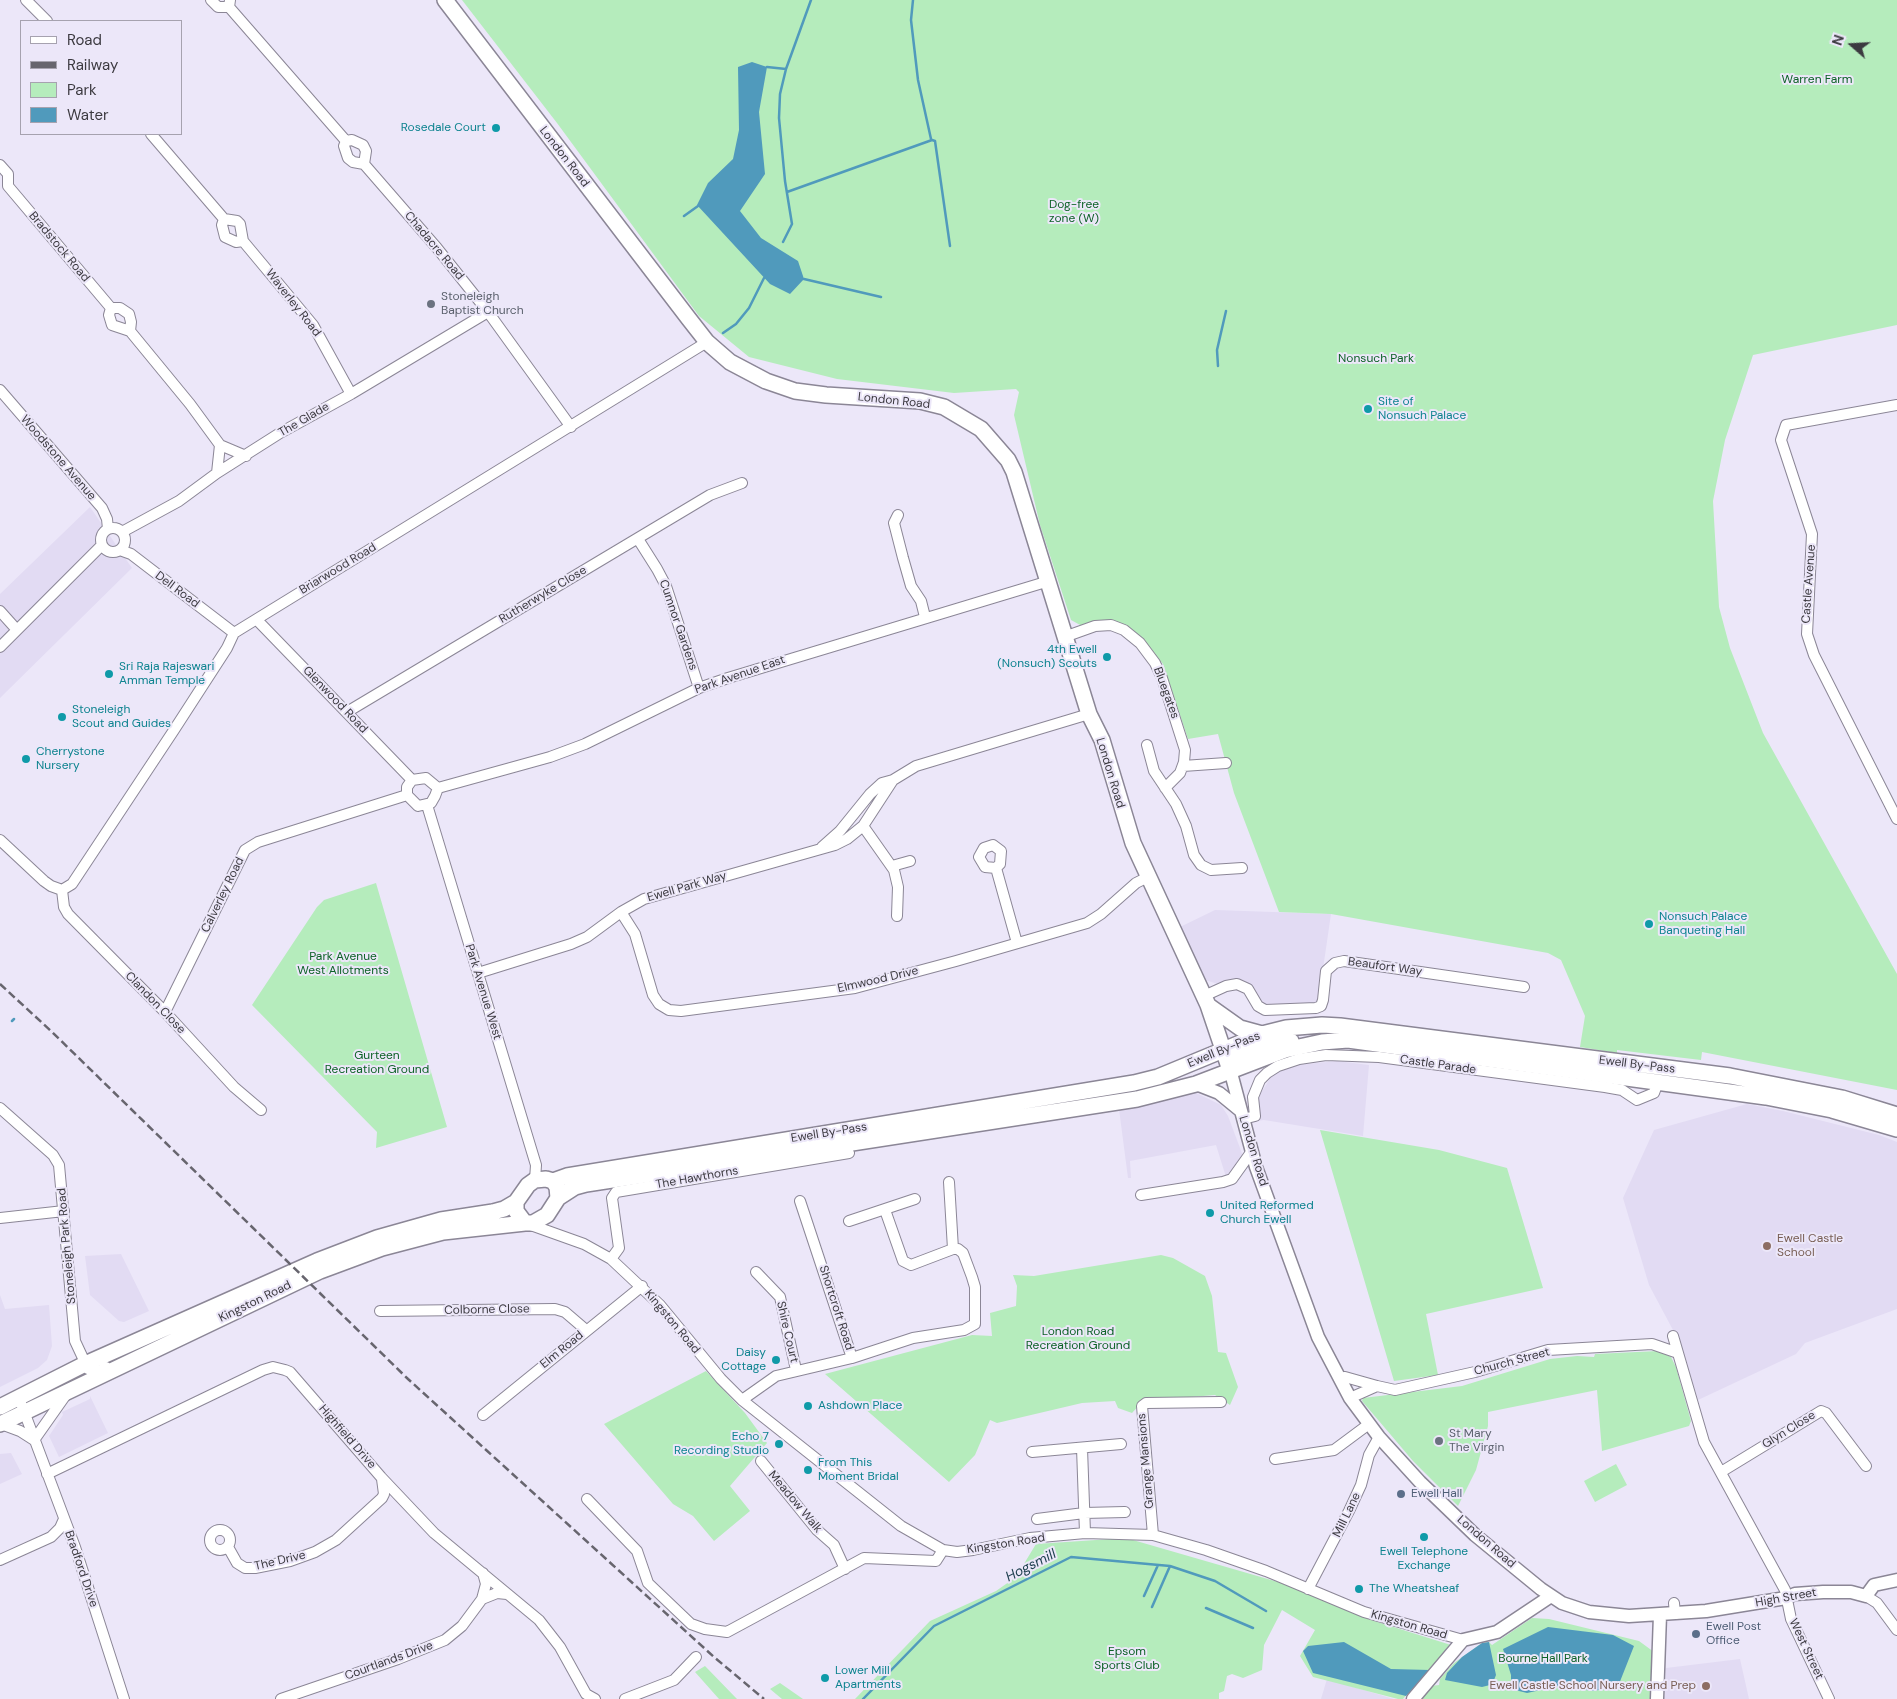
<!DOCTYPE html>
<style>
body{margin:0}
#map{position:relative;width:1897px;height:1699px;overflow:hidden;background:#ece7f9;font-family:"DM Sans",sans-serif}
canvas{display:block}
.legend{position:absolute;left:20px;top:20px;width:162px;height:115px;box-sizing:border-box;background:#ece7f9;border:1px solid #a6a2af;margin:0;padding:6px 9px;list-style:none;font-size:15px;color:#3c3a40}
.legend li{display:flex;align-items:center;gap:10px;height:25px}
.legend b{width:25px;border:1px solid #a6a2af}
.north{position:absolute;left:1827px;top:20px;width:50px;height:50px;-webkit-text-stroke:4px #ece7f9;paint-order:stroke;rotate:289deg;font-size:14px;font-weight:700;line-height:20px;text-align:center;color:#3c3a40}
.north::after{content:'';display:block;margin:auto;width:18px;height:22px;background:#3c3a40;clip-path:polygon(50% 0,100% 100%,50% 72%,0 100%)}
</style>
<div id="map">
<canvas width="1897" height="1699"></canvas>
<ul class="legend">
<li><b style="height:6px;background:#fff"></b>Road</li>
<li><b style="height:6px;background:#67656e"></b>Railway</li>
<li><b style="height:14px;background:#b5ecbc"></b>Park</li>
<li><b style="height:14px;background:#509abc"></b>Water</li>
</ul>
<div class="north">N</div>
</div>
<script>
const context = document.querySelector('canvas').getContext('2d');
context.lineJoin = 'round';
function paint(path, color) { context.fillStyle = color; context.fill(path, 'evenodd'); }
const poly = rows => new Path2D(rows.map(r => 'M' + r).join(''));
function trace(path, color, width, dash) { context.strokeStyle = color; context.lineWidth = width; context.lineCap = dash ? 'butt' : 'round'; context.setLineDash(dash || []); context.stroke(path); }
function write(font, color, halo, rows, align = 'center') {
  context.font = font + ' "DM Sans",sans-serif'; context.lineWidth = 4; context.setLineDash([]); context.textBaseline = 'middle'; context.strokeStyle = halo; context.fillStyle = color; for (const [text, x, y, turn = 0] of rows) {
    context.save(); context.translate(x, y); context.rotate((+turn || 0) * Math.PI / 180); context.textAlign = isNaN(turn) ? turn : align; if (halo) context.strokeText(text, 0, 0); context.fillText(text, 0, 0); context.restore();
  }
}
const built = poly([
 [90,507,132,568,0,698,0,594],
 [1215,910,1331,914,1318,1003,1269,1006,1261,1002,1251,986,1244,982,1233,980,1218,984,1205,980,1180,927],
 [1337,1061,1369,1065,1363,1136,1264,1120,1257,1121,1257,1102,1261,1093,1271,1077,1279,1071,1296,1065],
 [1194,1092,1221,1105,1228,1116,1243,1156,1226,1177,1216,1145,1130,1161,1131,1178,1128,1178,1119,1109],
 [1747,1104,1783,1111,1879,1135,1897,1142,1897,1309,1805,1343,1796,1354,1698,1400,1681,1345,1649,1285,1623,1198,1654,1130],
 [121,1254,149,1311,124,1322,119,1321,90,1295,85,1256],
 [0,1295,5,1309,49,1305,52,1346,47,1360,38,1368,0,1387],
 [90,1396,108,1433,59,1457,49,1436,63,1415,62,1412,90,1399],
 [11,1453,22,1474,0,1484,0,1454],
 [1740,1659,1749,1699,1665,1699,1666,1668],
 [1327,1679,1394,1699,1321,1699]
]);
const green = poly([
 [462,0,1897,0,1897,325,1753,355,1725,440,1713,501,1719,607,1730,648,1763,733,1897,974,1897,1090,1702,1052,1701,1060,1617,1050,1617,1053,1580,1047,1585,1016,1561,960,1548,953,1331,914,1279,912,1234,793,1218,734,1188,739,1163,664,1139,636,1107,620,1082,626,1071,620,1040,525,1014,415,1019,392,1016,389,954,393,837,379,749,357,699,316,557,123],
 [376,883,447,1127,376,1148,377,1132,252,1005,317,907,324,900],
 [1320,1130,1439,1150,1507,1168,1543,1288,1426,1314,1438,1375,1394,1381],
 [1161,1255,1173,1258,1205,1276,1212,1296,1218,1352,1226,1353,1238,1387,1230,1405,1215,1395,1143,1401,1132,1413,1118,1408,1115,1401,1082,1403,997,1423,990,1420,975,1455,949,1482,825,1374,972,1335,992,1336,990,1313,1016,1306,1017,1286,1013,1275,1034,1276],
 [1658,1351,1671,1357,1676,1367,1691,1421,1689,1426,1602,1451,1597,1390,1488,1412,1488,1426,1476,1470,1458,1506,1413,1461,1362,1401,1363,1398,1462,1386,1550,1359,1577,1356,1594,1357,1595,1354],
 [706,1371,745,1413,767,1443,730,1486,750,1511,714,1541,693,1516,673,1504,604,1424],
 [1616,1464,1627,1485,1595,1502,1584,1481],
 [1126,1538,1292,1586,1368,1619,1451,1645,1403,1699,1398,1699,1313,1677,1300,1656,1315,1630,1282,1610,1264,1645,1262,1670,1243,1678,1232,1674,1227,1676,1224,1691,1219,1693,1219,1699,855,1699,930,1621,996,1591,1016,1577,1036,1544],
 [1532,1618,1549,1619,1639,1641,1654,1652,1653,1699,1417,1699,1431,1686,1439,1685,1440,1679,1454,1663,1482,1643,1489,1642,1492,1645],
 [705,1666,737,1699,719,1699,695,1672],
 [780,1683,803,1699,782,1699,770,1689]
]);
const water = poly([
 [752,62,767,67,759,112,765,174,740,211,761,238,798,261,804,279,790,294,770,284,697,205,708,183,733,159,739,130,738,67],
 [1548,1627,1613,1635,1634,1646,1619,1684,1610,1688,1593,1691,1559,1686,1527,1693,1511,1689,1511,1675,1503,1649],
 [1344,1642,1391,1669,1430,1670,1406,1696,1313,1673,1303,1651,1308,1646],
 [1489,1642,1496,1675,1494,1680,1490,1685,1482,1687,1445,1680,1447,1673,1462,1657,1482,1643]
]);
const stream = poly([
 [913,0,911,20,918,80,931,139],
 [767,67,786,69,811,0],
 [787,192,932,140,935,141,950,246],
 [684,216,698,206],
 [783,242,792,224,785,181,779,118,780,94,786,69],
 [804,279,881,297],
 [723,333,736,324,749,308,764,278],
 [1218,366,1217,350,1226,311],
 [12,1021,14,1019],
 [1144,1596,1158,1565],
 [1152,1607,1170,1566],
 [1206,1608,1253,1628],
 [863,1699,934,1626,1071,1557,1170,1566,1215,1581,1266,1611]
]);
const minor = poly([
 [26,0,47,21],
 [211,0,218,7,229,7],
 [230,0,229,7,346,141],
 [151,134,224,219,237,221,240,224,243,241,313,325,351,394],
 [346,141,344,146,348,158,353,162,364,164,437,248,488,312,571,427],
 [346,141,352,140,363,145,366,151,364,164],
 [0,165,8,174,8,186,111,308],
 [224,219,222,225,225,237,236,242,243,241],
 [111,308,109,315,112,325,130,331,190,404,220,445,246,456],
 [111,308,120,308,129,314,131,322,130,331],
 [0,390,102,508,107,519,108,529],
 [1897,405,1786,425,1781,440,1812,534,1807,634,1814,655,1897,819],
 [217,473,220,445],
 [898,515,894,523,903,558,911,586,921,601,925,617],
 '101 540a12 12 0 1 1 24 0a12 12 0 1 1-24 0Z',
 [122,532,179,501,217,473,280,433,351,394,488,312],
 [638,539,657,569,666,586,699,688],
 [120,550,131,554,234,633],
 [0,611,17,630],
 [257,620,412,780],
 [1067,636,1095,626,1111,625,1124,630,1140,643,1155,663,1162,678,1185,750,1184,762,1180,773,1165,788],
 [0,647,102,545],
 [347,712,710,495,742,483],
 [1147,745,1154,771,1176,804,1186,826,1194,855,1201,865,1211,870,1242,868],
 [1183,766,1226,763],
 [426,778,438,788,435,796,431,803,418,806,407,795,407,787,412,780,426,778],
 [438,788,550,757,585,744,699,688,728,678,1049,581],
 [427,805,536,1165,535,1180],
 [863,826,894,870,898,887,897,916],
 [0,840,44,881,51,886,62,890],
 [822,847,840,831,870,794,882,783,893,780],
 [892,866,910,861],
 [996,868,1000,864,1001,851,993,845,984,848,979,857,985,867,996,868,1017,943],
 [62,890,72,884,174,730,227,648,234,633,707,342],
 [62,890,64,907,68,914,165,1012,234,1087,261,1110],
 [621,912,635,934,653,995,659,1004,669,1010,681,1011,855,988,956,961,1087,923,1101,914,1136,883,1148,877],
 [478,973,571,944,587,937,621,912,644,899,835,845,847,839,863,826,893,780,916,766,1089,714],
 [1204,996,1226,986,1237,984,1248,989,1258,1006,1265,1010,1316,1008,1321,1006,1323,1000,1326,971,1335,963,1344,961,1524,987],
 [165,1012,245,850,258,842,407,795],
 [0,1108,53,1155,59,1165,75,1341,88,1369,99,1371,106,1367],
 [1243,1119,1255,1116,1253,1097,1260,1080,1267,1073,1278,1066,1299,1059,1326,1055,1379,1057,1605,1087,1622,1090,1637,1100,1654,1093,1658,1082],
 [1141,1195,1223,1182,1232,1179,1252,1151],
 [885,1210,903,1261,911,1265,953,1249],
 [0,1218,64,1211],
 [849,1221,915,1199],
 [528,1224,584,1244,611,1259,660,1305,721,1379,742,1400,901,1526,943,1550,957,1552,973,1550,1030,1538,1085,1533,1153,1535,1206,1550,1266,1571,1364,1612,1463,1640],
 [611,1259,619,1248,612,1198,616,1192,849,1153],
 [756,1272,780,1297,796,1370],
 [380,1311,555,1309,565,1312,586,1330],
 [1673,1336,1704,1442,1785,1590,1791,1619,1829,1699],
 [852,1358,913,1338,964,1330,975,1324,975,1287,972,1277,963,1253,958,1249,953,1249,949,1182],
 [1339,1378,1345,1377,1377,1386],
 [19,1398,75,1547,124,1699],
 [1350,1398,1377,1386,1395,1390,1475,1372,1548,1350,1652,1344,1678,1353],
 [742,1400,776,1376,852,1358,800,1201],
 [483,1415,642,1286],
 [1,1424,20,1431,34,1440],
 [34,1440,65,1396],
 [1082,1448,1085,1533],
 [1032,1452,1121,1444],
 [1275,1459,1334,1450,1369,1424],
 [761,1461,817,1530,834,1545,845,1569],
 [1721,1472,1821,1411,1826,1413,1866,1466],
 [47,1474,263,1370,273,1367,285,1370,290,1372,381,1477,434,1533,539,1620,560,1647,586,1694,595,1699],
 [587,1499,637,1551,648,1583,691,1624,705,1629,727,1632,864,1558,936,1561,943,1550],
 [1037,1519,1084,1513,1125,1512],
 '210 1540a10 10 0 1 1 20 0a10 10 0 1 1-20 0Z',
 [1153,1535,1142,1406,1146,1403,1221,1402],
 [228,1547,237,1563,245,1568,255,1568,290,1561,315,1552,336,1540,382,1498,384,1494,382,1479],
 [0,1560,51,1537,60,1528,64,1519],
 [1308,1589,1349,1511,1361,1485,1369,1455,1379,1437],
 [1866,1596,1877,1603,1897,1630],
 [482,1599,497,1593,507,1594],
 [1674,1603,1675,1614],
 [281,1699,398,1659,445,1640,462,1626,482,1599,486,1584,483,1573],
 [625,1699,674,1680,696,1657]
]);
const major = poly([
 [1231,1073,1256,1167,1318,1337,1350,1398,1379,1437,1420,1482,1475,1535,1541,1589,1562,1603,1589,1612,1629,1616,1706,1611,1786,1598,1795,1594,1823,1592,1851,1592,1866,1596,1874,1585,1897,1580],
 [1196,1084,1219,1093,1241,1111],
 [1413,1699,1463,1640,1497,1632,1551,1596],
 [1657,1699,1660,1615]
]);
const highway = poly([
 [445,0,689,319,707,342,730,362,766,381,795,391,826,395,920,401,944,407,981,429,1008,460,1014,472,1089,714,1102,740,1133,843,1208,1005,1231,1073],
 [1209,1006,1240,1028,1262,1034],
 [1224,1049,1234,1058,1266,1046,1291,1041],
 [546,1179,553,1181,557,1187,558,1198,547,1215,533,1223,525,1223,516,1211,516,1202,528,1185,535,1180,546,1179],
 [553,1181,567,1176,1134,1083,1158,1077,1262,1034,1286,1028,1322,1025,1340,1026,1730,1076,1842,1098,1897,1115],
 [558,1198,575,1187,586,1184,1137,1099,1196,1084,1285,1050,1322,1042,1348,1040,1766,1097,1832,1110,1897,1129],
 [0,1407,85,1364,317,1261,377,1238,441,1220,493,1212,504,1209,516,1202],
 [0,1424,320,1271,382,1248,443,1232,525,1223]
]);
const rail = poly([
 [0,984,51,1031,408,1379,714,1657,764,1699]
]);
const markers = [
 [496,128,5,"#0f9aa8"],
 [431,304,5,"#6b7280"],
 [1368,409,5,"#0f9aa8"],
 [1107,657,5,"#0f9aa8"],
 [109,674,5,"#0f9aa8"],
 [62,717,5,"#0f9aa8"],
 [26,759,5,"#0f9aa8"],
 [1649,924,5,"#0f9aa8"],
 [1210,1213,5,"#0f9aa8"],
 [1767,1246,5,"#8d6e63"],
 [776,1360,5,"#0f9aa8"],
 [808,1406,5,"#0f9aa8"],
 [1439,1441,5,"#6b7280"],
 [779,1444,5,"#0f9aa8"],
 [808,1470,5,"#0f9aa8"],
 [1401,1494,5,"#5c6f8a"],
 [1424,1537,5,"#0f9aa8"],
 [1359,1589,5,"#0f9aa8"],
 [1696,1634,5,"#5c6f8a"],
 [825,1678,5,"#0f9aa8"],
 [1706,1686,5,"#8d6e63"]
];
const parkNames = [
 ["Warren Farm",1817,80],
 ["Dog-free",1074,205],
 ["zone (W)",1074,219],
 ["Nonsuch Park",1376,359],
 ["Park Avenue",343,957],
 ["West Allotments",343,971],
 ["Gurteen",377,1056],
 ["Recreation Ground",377,1070],
 ["London Road",1078,1332],
 ["Recreation Ground",1078,1346],
 ["Epsom",1127,1652],
 ["Sports Club",1127,1666],
 ["Bourne Hall Park",1543,1659]
];
const cultureNames = [
 ["Rosedale Court",486,128,"right"],
 ["Site of",1378,402],
 ["Nonsuch Palace",1378,416],
 ["4th Ewell",1097,650,"right"],
 ["(Nonsuch) Scouts",1097,664,"right"],
 ["Sri Raja Rajeswari",119,667],
 ["Amman Temple",119,681],
 ["Stoneleigh",72,710],
 ["Scout and Guides",72,724],
 ["Cherrystone",36,752],
 ["Nursery",36,766],
 ["Nonsuch Palace",1659,917],
 ["Banqueting Hall",1659,931],
 ["United Reformed",1220,1206],
 ["Church Ewell",1220,1220],
 ["Daisy",766,1353,"right"],
 ["Cottage",766,1367,"right"],
 ["Ashdown Place",818,1406],
 ["Echo 7",769,1437,"right"],
 ["Recording Studio",769,1451,"right"],
 ["From This",818,1463],
 ["Moment Bridal",818,1477],
 ["Ewell Telephone",1424,1552,"center"],
 ["Exchange",1424,1566,"center"],
 ["The Wheatsheaf",1369,1589],
 ["Lower Mill",835,1671],
 ["Apartments",835,1685]
];
const streetNames = [
 ["London Road",564,157,52],
 ["Chadacre Road",434,246,50],
 ["Bradstock Road",59,247,50],
 ["Waverley Road",293,303,52],
 ["London Road",894,401,6],
 ["The Glade",304,420,-30],
 ["Woodstone Avenue",58,458,49],
 ["Briarwood Road",338,569,-31],
 ["Castle Avenue",1809,584,-86],
 ["Dell Road",177,590,37],
 ["Rutherwyke Close",543,595,-31],
 ["Cumnor Gardens",678,625,71],
 ["Park Avenue East",740,675,-19],
 ["Bluegates",1166,693,70],
 ["Glenwood Road",335,700,46],
 ["London Road",1110,773,73],
 ["Ewell Park Way",687,887,-16],
 ["Calverley Road",223,895,-64],
 ["Beaufort Way",1385,967,8],
 ["Elmwood Drive",878,980,-13],
 ["Park Avenue West",483,992,73],
 ["Clandon Close",155,1003,46],
 ["Ewell By-Pass",1224,1050,-22],
 ["Castle Parade",1438,1065,8],
 ["Ewell By-Pass",1637,1065,7],
 ["Ewell By-Pass",829,1133,-9],
 ["London Road",1253,1151,73],
 ["The Hawthorns",697,1178,-10],
 ["Stoneleigh Park Road",67,1246,-95],
 ["Kingston Road",255,1302,-26],
 ["Shortcroft Road",836,1308,72],
 ["Colborne Close",487,1310,-1],
 ["Kingston Road",672,1322,50],
 ["Shire Court",787,1332,77],
 ["Elm Road",562,1350,-39],
 ["Church Street",1512,1362,-15],
 ["Glyn Close",1789,1430,-32],
 ["Highfield Drive",347,1437,49],
 ["Grange Mansions",1146,1461,-95],
 ["Meadow Walk",795,1502,50],
 ["Mill Lane",1347,1515,-64],
 ["London Road",1486,1542,41],
 ["Kingston Road",1006,1544,-9],
 ["The Drive",280,1561,-13],
 ["Bradford Drive",81,1569,71],
 ["High Street",1786,1598,-10],
 ["Kingston Road",1409,1625,16],
 ["West Street",1806,1649,65],
 ["Courtlands Drive",389,1661,-20]
];
const worshipNames = [
 ["Stoneleigh",441,297],
 ["Baptist Church",441,311],
 ["St Mary",1449,1434],
 ["The Virgin",1449,1448]
];
const educationNames = [
 ["Ewell Castle",1777,1239],
 ["School",1777,1253],
 ["Ewell Castle School Nursery and Prep",1696,1686,"right"]
];
const serviceNames = [
 ["Ewell Hall",1411,1494],
 ["Ewell Post",1706,1627],
 ["Office",1706,1641]
];
const waterNames = [
 ["Hogsmill",1031,1566,-27]
];
paint(built, '#e2dbf3');
paint(green, '#b5ecbc');
paint(water, '#509abc');
trace(stream, '#509abc', 2.5);
trace(minor, '#8b8696', 12);
trace(major, '#8b8696', 15);
trace(highway, '#8b8696', 18);
trace(minor, '#fff', 10);
trace(major, '#fff', 12);
trace(highway, '#fff', 15);
trace(rail, '#67656e', 2.5, [8, 4]);
for (const [x, y, r, color] of markers) { const dot = new Path2D(); dot.arc(x, y, r, 0, 2 * Math.PI); context.fillStyle = color; context.fill(dot); trace(dot, '#ece7f9', 2); }
write('12px', '#0d6227', '#ece7f9', parkNames);
write('12px', '#0d838f', '#ece7f9', cultureNames, 'left');
write('12px', '#3c3a40', '#ece7f9', streetNames);
write('12px', '#5b616d', '#ece7f9', worshipNames, 'left');
write('12px', '#785e54', '#ece7f9', educationNames, 'left');
write('12px', '#4e5e75', '#ece7f9', serviceNames, 'left');
write('italic 14px', '#1b3d4c', '#ece7f9', waterNames);
</script>
